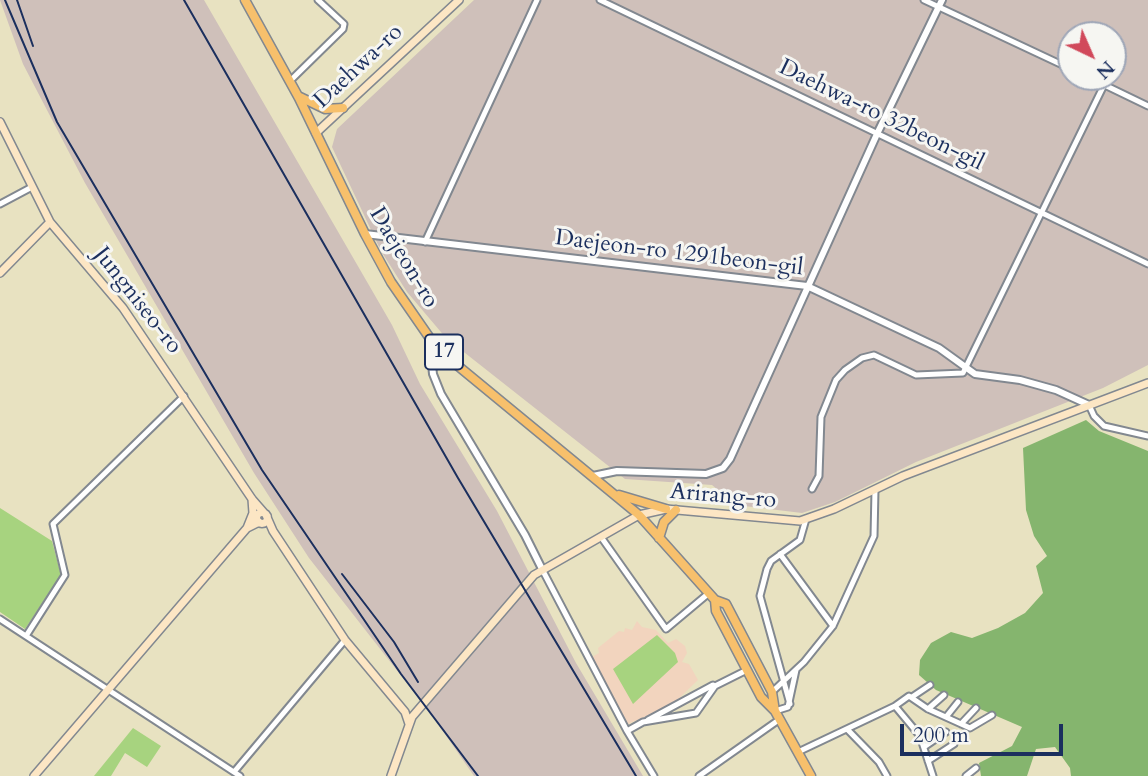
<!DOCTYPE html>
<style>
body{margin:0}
#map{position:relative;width:1148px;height:776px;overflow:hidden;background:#e8e2c1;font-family:Cardo,serif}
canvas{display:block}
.north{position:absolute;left:1057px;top:21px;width:70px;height:70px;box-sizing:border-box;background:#f6f6f2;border:2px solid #9ea6b7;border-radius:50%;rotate:136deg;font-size:19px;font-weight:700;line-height:28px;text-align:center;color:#1b2f5e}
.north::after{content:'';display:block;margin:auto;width:24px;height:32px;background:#d1495b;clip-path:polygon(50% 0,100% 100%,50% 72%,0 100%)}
.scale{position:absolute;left:900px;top:724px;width:163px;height:32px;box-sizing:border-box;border:4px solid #1b2f5e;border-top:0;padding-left:9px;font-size:21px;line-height:24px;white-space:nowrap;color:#1b2f5e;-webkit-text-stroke:5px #f6f6f2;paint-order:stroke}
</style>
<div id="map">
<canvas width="1148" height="776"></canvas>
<div class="north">N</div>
<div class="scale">200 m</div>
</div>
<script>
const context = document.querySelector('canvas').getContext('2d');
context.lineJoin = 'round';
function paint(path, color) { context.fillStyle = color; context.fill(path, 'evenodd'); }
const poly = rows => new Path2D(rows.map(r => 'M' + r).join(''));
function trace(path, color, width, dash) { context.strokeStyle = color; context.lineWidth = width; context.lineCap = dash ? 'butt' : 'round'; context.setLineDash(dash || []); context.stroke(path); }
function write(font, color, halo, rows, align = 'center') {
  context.font = font + ' Cardo,serif'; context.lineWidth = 6; context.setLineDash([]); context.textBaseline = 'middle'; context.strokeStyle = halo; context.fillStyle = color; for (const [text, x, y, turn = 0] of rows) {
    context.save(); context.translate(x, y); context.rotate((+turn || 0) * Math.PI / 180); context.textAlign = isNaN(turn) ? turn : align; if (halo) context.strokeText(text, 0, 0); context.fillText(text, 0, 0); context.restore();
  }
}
const built = poly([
 [637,621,642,627,656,630,668,643,676,639,685,646,687,653,682,662,689,664,698,680,672,705,628,724,592,657,599,653,598,648,619,631,624,632,625,628,632,630]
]);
const industrial = poly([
 [0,0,204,0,392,325,420,384,497,511,576,663,643,776,474,776,431,714,309,558,254,473,85,183,23,64],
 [474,0,1148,0,1148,365,1103,388,916,462,835,502,802,513,736,505,712,485,625,479,446,338,407,292,381,251,332,147,337,129],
 [1071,35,1113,35,1113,77,1071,77]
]);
const green = poly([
 [0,508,52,541,61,575,25,629,0,612],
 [657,635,675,653,678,662,633,704,613,669],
 [133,728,161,746,147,767,125,753,111,776,94,776]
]);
const forest = poly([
 [1086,420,1099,431,1148,451,1148,776,1071,776,1070,768,1055,747,1036,749,1027,776,981,776,979,763,1012,746,1022,727,936,690,919,675,920,660,931,643,951,632,972,638,998,628,1025,613,1043,593,1036,566,1047,556,1034,536,1026,510,1023,448]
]);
const minor = poly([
 [600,0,1148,264],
 [924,0,1071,69],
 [1088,77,1148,106],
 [290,81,343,29,344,24,318,0],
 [0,204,32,187],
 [425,242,537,0],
 [1089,405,1094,416,1104,426,1148,436],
 [812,489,819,476,821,417,836,380,845,370,862,358,874,355,916,375,963,373,1104,85],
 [601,537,666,629,709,593],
 [780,554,833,626],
 [543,571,627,731,654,776],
 [0,619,240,776],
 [26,636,65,575,53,524,184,396],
 [772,692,804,662,833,626,874,536,875,490],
 [912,697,930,685],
 [790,704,760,596,767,569,771,561,800,540,806,519],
 [895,706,909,696,928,709,970,728,992,715],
 [928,709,944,695],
 [775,711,788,707,796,670],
 [946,717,958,702],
 [648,720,713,685],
 [961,724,976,708],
 [847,729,879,762,887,776],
 [627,731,643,722,696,713,715,686,747,670],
 [924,747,946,732],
 [798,752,895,706,920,736,933,776],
 [928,761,954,744],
 [234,772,345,640],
 [699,776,780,719],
 [966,776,976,768]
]);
const tertiary = poly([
 [365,234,807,286,939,348,975,374,1020,380,1056,390,1089,405],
 [429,337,433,374,441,394,525,535,543,571],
 [593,476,617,471,706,474,723,468,730,459,877,134,942,0]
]);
const secondary = poly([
 [0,122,50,222,123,308,252,499,266,515,273,531,345,640,405,712,409,724],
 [316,133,459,0],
 [0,273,50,222],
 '256.5 518a5.5 5.5 0 1 1 11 0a5.5 5.5 0 1 1-11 0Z',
 [247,528,253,513,252,499],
 [34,776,247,528,259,522],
 [391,776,412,717,534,575,639,515,666,509,800,521,834,509,903,476,1148,383]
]);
const primary = poly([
 [245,0,299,98,365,234,391,282,429,337,452,361,639,515,715,600,726,604,772,692,775,711],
 [298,96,325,109,343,108],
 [619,495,666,509],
 [659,538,664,522,676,510],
 [715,600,716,611,761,697,775,711,811,776]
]);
const rail = poly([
 [5,0,57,122,262,470,401,674,478,776],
 [17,0,33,46],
 [184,0,458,478,636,776],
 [342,574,394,642,418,682]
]);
const shields = [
 [444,352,38]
];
const shieldNames = [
 ["17",444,352]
];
const streetNames = [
 ["Daehwa-ro",359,67,-43],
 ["Daehwa-ro 32beon-gil",881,116,26],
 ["Daejeon-ro 1291beon-gil",679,254,7],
 ["Daejeon-ro",403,258,59],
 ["Jungniseo-ro",137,301,52],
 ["Arirang-ro",723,497,5]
];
paint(built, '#f2d4be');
paint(industrial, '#cfc0ba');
paint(green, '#a7d37f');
paint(forest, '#85b56e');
trace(minor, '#828890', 9);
trace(tertiary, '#828890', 10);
trace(secondary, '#828890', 10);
trace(primary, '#828890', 11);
trace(minor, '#fff', 5);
trace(tertiary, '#fff', 6);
trace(secondary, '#fce6c4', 7);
trace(primary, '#f7c06c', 8);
trace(rail, '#1b2f5e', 2);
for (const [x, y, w] of shields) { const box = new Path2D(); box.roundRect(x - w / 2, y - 17.5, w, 35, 5); context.fillStyle = '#f6f6f2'; context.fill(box); trace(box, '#1b2f5e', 2); }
write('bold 21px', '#1b2f5e', null, shieldNames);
write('23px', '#1b2f5e', '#f6f6f2', streetNames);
</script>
